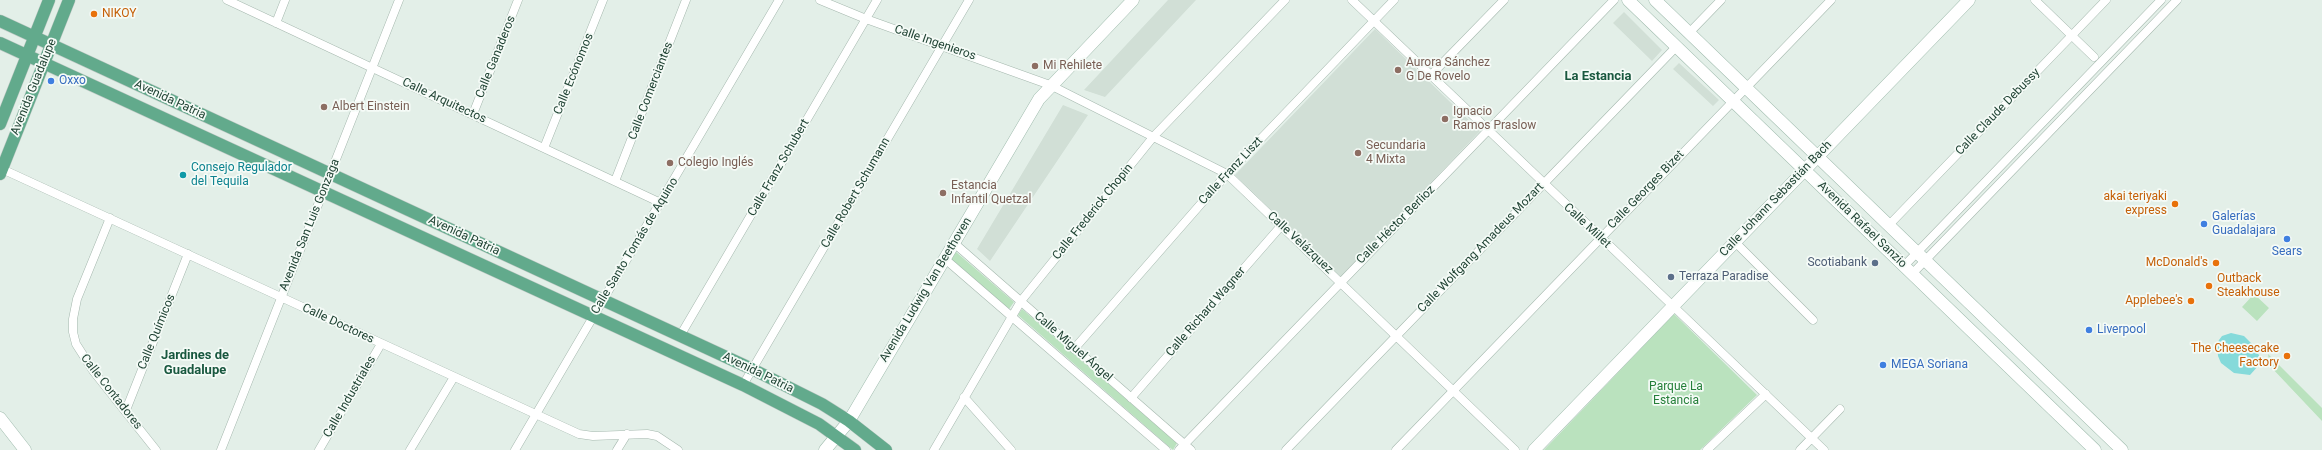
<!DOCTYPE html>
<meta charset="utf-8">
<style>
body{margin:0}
canvas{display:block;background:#e3efe8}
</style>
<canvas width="2322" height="450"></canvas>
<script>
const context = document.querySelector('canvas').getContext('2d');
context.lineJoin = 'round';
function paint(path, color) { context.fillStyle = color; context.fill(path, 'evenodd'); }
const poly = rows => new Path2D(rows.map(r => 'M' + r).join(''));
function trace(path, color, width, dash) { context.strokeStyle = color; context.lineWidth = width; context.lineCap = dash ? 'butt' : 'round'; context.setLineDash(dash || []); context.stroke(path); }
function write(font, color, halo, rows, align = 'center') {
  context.font = font + ' Roboto,sans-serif'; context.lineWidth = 3.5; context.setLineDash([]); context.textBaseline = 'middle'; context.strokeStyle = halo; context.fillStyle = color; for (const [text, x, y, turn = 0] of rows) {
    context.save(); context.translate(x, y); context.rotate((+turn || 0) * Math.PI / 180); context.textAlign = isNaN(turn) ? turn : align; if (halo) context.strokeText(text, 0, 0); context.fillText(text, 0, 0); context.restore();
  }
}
const built = poly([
 [1168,0,1196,0,1105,97,1084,90],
 [1624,12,1662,50,1652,61,1613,23],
 [1375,29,1480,131,1341,277,1235,175],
 [1679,63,1719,100,1713,106,1673,69],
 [1063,105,1088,115,990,261,977,249]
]);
const green = poly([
 [956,252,1014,302,1009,309,951,260],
 [2254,294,2269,308,2257,321,2242,307],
 [1022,309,1177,443,1173,450,1018,315],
 [1674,314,1757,395,1700,450,1544,450],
 [2268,354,2322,408,2322,421,2270,366]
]);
const water = poly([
 [2231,333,2244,336,2256,348,2260,358,2259,365,2250,375,2234,373,2221,363,2218,356,2217,345,2219,340,2222,336]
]);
const street = poly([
 [227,0,661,203],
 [820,0,866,19,1050,85,1227,174,1515,450],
 [1352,0,1824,450],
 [2035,0,2094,57],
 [276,23,285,0],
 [1689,33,1721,0],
 [1430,76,1504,0],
 [473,114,518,0],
 [544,148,603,0],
 [2,169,579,434,593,436,647,434,657,436,678,450],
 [615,181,686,0],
 [110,218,77,299,73,319,73,332,76,344,94,372,156,450],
 [1890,224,2106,0],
 [1735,242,1813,320],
 [954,243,1191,450],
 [945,259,1166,450],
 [1904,266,2161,0],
 [1912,274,2177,0],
 [680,336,877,0],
 [1074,349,1227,174,1394,0],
 [743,385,969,0],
 [964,397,1011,450],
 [1131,398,1281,226],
 [126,410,188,254],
 [221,450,399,0],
 [319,450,381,344],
 [410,450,454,377],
 [515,450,779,0],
 [617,450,627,434],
 [934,450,1021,301,1154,136,1285,0],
 [1179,450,1614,0],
 [1286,450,1676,47],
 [1396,450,1831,0],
 [1707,450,1766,394],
 [1800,450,1840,409]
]);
const secondary = poly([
 [1628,0,2095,450],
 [1655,0,2122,450],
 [0,418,25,450],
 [825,450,849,421,1039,99,1133,0],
 [1534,450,1969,0]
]);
const primary = poly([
 [0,21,752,369,822,404,849,421,886,450],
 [0,43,743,385,819,424,855,450],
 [0,124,49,0],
 [0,174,69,0]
]);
const markers = [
 [94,14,4,"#e8710a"],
 [1035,66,4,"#8d6e63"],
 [1398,70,4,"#8d6e63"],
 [51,81,4,"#3f7fe0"],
 [324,107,4,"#8d6e63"],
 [1445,119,4,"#8d6e63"],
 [1358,153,4,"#8d6e63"],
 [670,163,4,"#8d6e63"],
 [183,175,4,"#0f9aa8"],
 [943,193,4,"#8d6e63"],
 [2175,204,4,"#e8710a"],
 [2204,224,4,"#3f7fe0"],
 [2287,239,4,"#3f7fe0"],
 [1875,263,4,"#5c6f8a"],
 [2216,263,4,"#e8710a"],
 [1671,277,4,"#5c6f8a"],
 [2209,286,4,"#e8710a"],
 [2191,301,4,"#e8710a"],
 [2089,330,4,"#3f7fe0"],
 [2287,356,4,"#e8710a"],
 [1883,365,4,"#3f7fe0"]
];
const foodNames = [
 ["NIKOY",102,14,"left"],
 ["akai teriyaki",2167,197],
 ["express",2167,211],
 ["McDonald's",2208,263],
 ["Outback",2217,279,"left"],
 ["Steakhouse",2217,293,"left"],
 ["Applebee's",2183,301],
 ["The Cheesecake",2279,349],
 ["Factory",2279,363]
];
const streetNames = [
 ["Calle Ingenieros",935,43,19],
 ["Calle Ganaderos",496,57,-68],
 ["Calle Ecónomos",574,74,-68],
 ["Avenida Guadalupe",34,87,-68],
 ["Calle Comerciantes",651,91,-69],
 ["Avenida Patria",170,100,25],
 ["Calle Arquitectos",444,101,25],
 ["Calle Claude Debussy",1998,112,-46],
 ["Calle Franz Schubert",779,168,-60],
 ["Calle Franz Liszt",1231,171,-47],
 ["Calle Georges Bizet",1646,190,-46],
 ["Calle Robert Schumann",856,193,-60],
 ["Calle Johann Sebastián Bach",1776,199,-46],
 ["Calle Frederick Chopin",1093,212,-51],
 ["Avenida San Luis Gonzaga",310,225,-68],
 ["Calle Héctor Berlioz",1396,225,-45],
 ["Avenida Rafael Sanzio",1862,225,44],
 ["Calle Millet",1587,226,43],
 ["Avenida Patria",464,236,25],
 ["Calle Velázquez",1300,243,43],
 ["Calle Santo Tomás de Aquino",635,246,-59],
 ["Calle Wolfgang Amadeus Mozart",1481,248,-46],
 ["Avenida Ludwig Van Beethoven",926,290,-59],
 ["Calle Richard Wagner",1206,312,-49],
 ["Calle Doctores",338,324,25],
 ["Calle Químicos",157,332,-68],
 ["Calle Miguel Ángel",1073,347,41],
 ["Avenida Patria",758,373,26],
 ["Calle Contadores",111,392,52],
 ["Calle Industriales",350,397,-60]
];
const educationNames = [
 ["Aurora Sánchez",1406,63],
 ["G De Rovelo",1406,77],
 ["Mi Rehilete",1043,66],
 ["Albert Einstein",332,107],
 ["Ignacio",1453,112],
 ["Ramos Praslow",1453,126],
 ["Secundaria",1366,146],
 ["4 Mixta",1366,160],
 ["Colegio Inglés",678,163],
 ["Estancia",951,186],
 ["Infantil Quetzal",951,200]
];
const shopNames = [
 ["Oxxo",59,81],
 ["Galerías",2212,217],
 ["Guadalajara",2212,231],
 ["Sears",2287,252,"center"],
 ["Liverpool",2097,330],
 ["MEGA Soriana",1891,365]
];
const cultureNames = [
 ["Consejo Regulador",191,168],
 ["del Tequila",191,182]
];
const serviceNames = [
 ["Scotiabank",1867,263],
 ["Terraza Paradise",1679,277,"left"]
];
const parkNames = [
 ["Parque La",1676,387],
 ["Estancia",1676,401]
];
const neighbourhoodNames = [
 ["La Estancia",1598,77],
 ["Jardines de",195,356],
 ["Guadalupe",195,371]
];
paint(built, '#d1dfd6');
paint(green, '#bae2be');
paint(water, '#85dada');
trace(street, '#a5b8ae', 9);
trace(secondary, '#a0bcae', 13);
trace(primary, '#c1cac6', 13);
trace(street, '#fff', 8);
trace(secondary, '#fff', 12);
trace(primary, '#62aa8c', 12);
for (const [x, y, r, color] of markers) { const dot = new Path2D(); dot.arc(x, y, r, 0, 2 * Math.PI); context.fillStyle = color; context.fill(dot); trace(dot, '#f5fbf7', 1.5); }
write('12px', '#c56008', '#f5fbf7', foodNames, 'right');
write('12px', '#204334', '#f5fbf7', streetNames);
write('12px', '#785e54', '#f5fbf7', educationNames, 'left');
write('12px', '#366cbe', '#f5fbf7', shopNames, 'left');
write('12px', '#0d838f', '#f5fbf7', cultureNames, 'left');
write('12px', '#4e5e75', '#f5fbf7', serviceNames, 'right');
write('12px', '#257f39', '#f5fbf7', parkNames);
write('bold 13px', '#19583f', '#f5fbf7', neighbourhoodNames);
</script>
